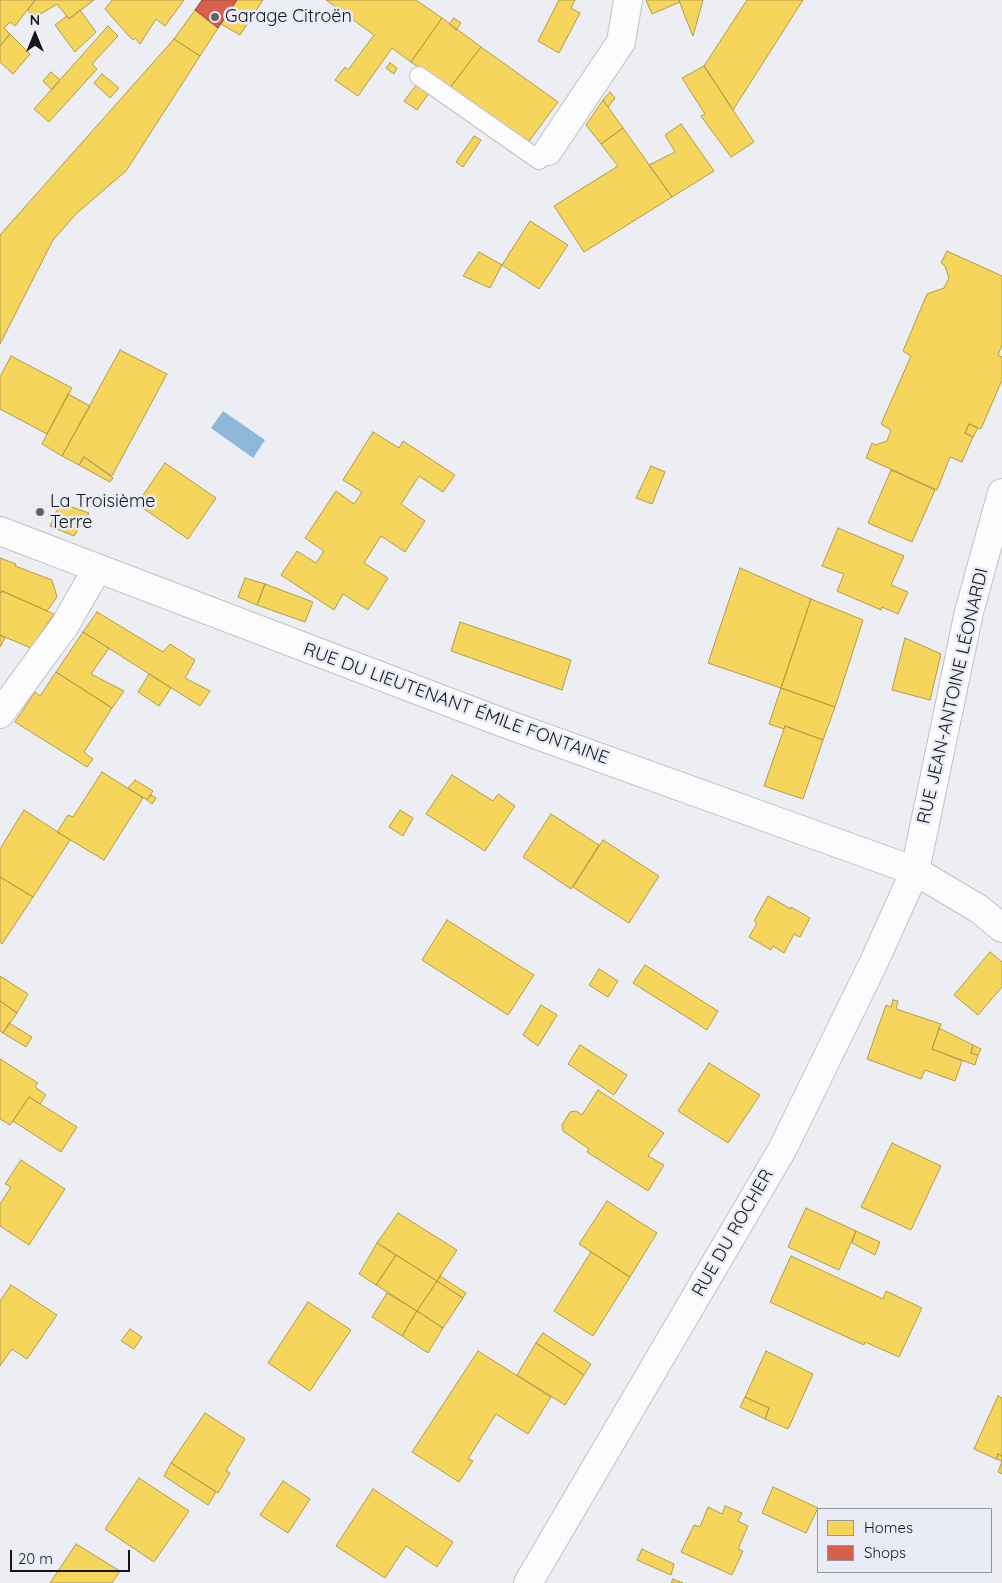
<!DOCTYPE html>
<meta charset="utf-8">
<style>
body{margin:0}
#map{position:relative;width:1002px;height:1583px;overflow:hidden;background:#eceef4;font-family:Quicksand,sans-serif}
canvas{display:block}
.legend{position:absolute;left:817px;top:1508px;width:175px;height:65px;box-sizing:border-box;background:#e9ecf7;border:1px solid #94969f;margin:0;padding:6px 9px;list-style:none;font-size:15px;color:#15161a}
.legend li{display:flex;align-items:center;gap:10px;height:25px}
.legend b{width:25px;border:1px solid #94969f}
.north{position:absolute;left:10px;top:10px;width:50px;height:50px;-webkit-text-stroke:4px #e9ecf7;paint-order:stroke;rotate:0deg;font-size:14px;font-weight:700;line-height:20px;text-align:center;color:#15161a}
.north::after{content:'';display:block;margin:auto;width:18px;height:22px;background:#15161a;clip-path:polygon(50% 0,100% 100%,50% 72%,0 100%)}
.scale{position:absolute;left:10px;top:1550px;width:120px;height:22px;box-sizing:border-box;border:2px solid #15161a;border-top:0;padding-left:6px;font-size:15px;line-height:18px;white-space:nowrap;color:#15161a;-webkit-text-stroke:4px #e9ecf7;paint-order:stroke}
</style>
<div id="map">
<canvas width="1002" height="1583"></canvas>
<ul class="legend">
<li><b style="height:14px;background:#f6d55c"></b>Homes</li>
<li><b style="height:14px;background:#d6604d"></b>Shops</li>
</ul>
<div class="north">N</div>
<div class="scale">20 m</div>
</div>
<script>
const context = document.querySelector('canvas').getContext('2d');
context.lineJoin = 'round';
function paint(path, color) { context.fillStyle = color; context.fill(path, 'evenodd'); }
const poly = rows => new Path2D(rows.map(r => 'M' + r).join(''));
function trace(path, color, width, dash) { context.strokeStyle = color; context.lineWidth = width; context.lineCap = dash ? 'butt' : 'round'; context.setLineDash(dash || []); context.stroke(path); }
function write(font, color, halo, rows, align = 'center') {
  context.font = font + ' Quicksand,sans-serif'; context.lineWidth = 5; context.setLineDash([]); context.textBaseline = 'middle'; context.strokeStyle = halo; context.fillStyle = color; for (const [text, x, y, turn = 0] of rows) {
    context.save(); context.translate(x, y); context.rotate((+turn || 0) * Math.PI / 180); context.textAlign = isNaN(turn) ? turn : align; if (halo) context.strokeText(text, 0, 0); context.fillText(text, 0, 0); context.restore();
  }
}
const water = poly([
 [223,411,265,440,253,458,211,428]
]);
const homes = poly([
 [0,0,35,0,15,26,10,22,4,28,10,34,0,46,0,0],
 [35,0,94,0,69,19,57,4,34,18,28,10,35,0],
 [112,0,184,0,165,26,156,19,140,44,135,38,133,40,128,35,105,9,112,0],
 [237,0,263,0,240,35,221,24,237,0],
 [326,0,416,0,442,18,411,62,392,48,358,96,335,80,345,67,348,70,374,35,326,0],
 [559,0,575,0,571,8,580,13,559,53,538,41,559,0],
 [646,0,679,0,680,2,652,14,646,0],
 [679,0,703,0,693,36,684,14,679,0],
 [747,0,803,0,733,110,704,66,747,0],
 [80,10,96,32,75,52,55,25,67,16,69,19,80,10],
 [195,10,218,28,200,56,174,39,195,10],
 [442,18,481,47,449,89,411,62,442,18],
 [454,18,461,23,456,30,449,24,454,18],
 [108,26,118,36,92,64,97,69,49,122,34,109,108,26],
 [10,34,30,54,13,74,0,62,0,46,10,34],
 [174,39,200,56,126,171,77,213,53,240,0,344,0,235,174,39],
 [481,47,558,102,527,144,449,89,481,47],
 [390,63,397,68,394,74,386,68,390,63],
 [704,66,754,142,731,157,701,116,705,114,682,78,704,66],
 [51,72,60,80,52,90,43,81,51,72],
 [102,74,119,88,110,98,94,83,102,74],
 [417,84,429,93,417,110,404,101,417,84],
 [610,92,615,98,608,107,603,100,610,92],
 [603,100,623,128,601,144,586,125,603,100],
 [681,124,714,171,672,197,649,165,675,152,665,135,681,124],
 [623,128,672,197,584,252,554,206,618,166,601,144,623,128],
 [474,136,481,140,463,167,456,162,474,136],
 [530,221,568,245,539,289,502,265,530,221],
 [947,251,1002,276,1002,345,998,355,1002,357,1002,380,981,429,969,424,965,433,973,437,962,462,950,457,937,490,866,458,872,443,875,445,887,441,891,430,881,424,911,356,903,351,927,294,944,288,949,278,945,266,941,263,947,251],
 [479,252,502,265,490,288,463,276,479,252],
 [120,350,167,374,112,476,84,457,79,465,62,456,120,350],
 [11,356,72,388,47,434,0,409,0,377,11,356],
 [68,394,90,406,62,456,42,444,68,394],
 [969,424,978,428,973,437,965,433,969,424],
 [373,432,399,448,403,441,455,475,443,492,419,476,401,504,425,521,405,552,381,536,364,563,388,578,368,610,343,594,334,610,281,575,297,551,316,563,324,551,305,538,336,491,354,504,362,492,343,480,373,432],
 [84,457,113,478,110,482,79,465,84,457],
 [165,463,216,498,188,539,137,504,165,463],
 [651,466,665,472,652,504,636,498,651,466],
 [891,470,935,490,912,542,868,523,891,470],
 [60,503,89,513,74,536,50,526,60,503],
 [838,528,904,556,891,585,908,592,898,614,882,607,881,610,837,591,844,574,822,566,838,528],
 [0,558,16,564,15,566,52,580,57,597,47,611,2,591,0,593,0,558],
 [740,568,811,599,781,688,708,663,740,568],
 [245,578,265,584,257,605,238,597,245,578],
 [265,584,313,602,305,622,257,605,265,584],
 [2,591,54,614,31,648,0,635,0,596,2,591],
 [811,599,863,620,835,707,781,688,811,599],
 [97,612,163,652,170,644,195,660,185,678,210,691,200,706,83,632,97,612],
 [460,622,571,660,562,690,451,651,460,622],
 [83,632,109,648,91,674,124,691,112,708,56,672,83,632],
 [0,635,5,638,0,647,0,635],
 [905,638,941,654,930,700,892,690,905,638],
 [56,672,112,708,84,752,93,759,87,767,15,722,35,692,40,696,56,672],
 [149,674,171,688,159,706,138,692,149,674],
 [781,688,835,707,823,740,785,726,784,729,769,724,781,688],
 [785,726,823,740,803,799,764,786,785,726],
 [102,772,143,798,104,860,57,832,68,815,73,817,102,772],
 [452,775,493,801,498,794,515,806,485,851,426,814,452,775],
 [135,780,153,791,147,800,128,788,135,780],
 [151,795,156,798,152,804,147,800,151,795],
 [24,810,70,840,33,897,0,877,0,849,24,810],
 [400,810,413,818,403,836,389,827,400,810],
 [551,814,599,845,571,889,523,857,551,814],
 [603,840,659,876,629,923,573,887,603,840],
 [0,877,33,897,2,944,0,942,0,877],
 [768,896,791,909,791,907,810,918,800,937,794,934,784,953,773,946,771,950,749,937,757,923,754,921,768,896],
 [447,920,534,975,508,1015,422,960,447,920],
 [990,952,1002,962,1002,987,978,1015,954,995,990,952],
 [645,965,718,1011,707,1030,633,983,645,965],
 [599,969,618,981,608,997,589,985,599,969],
 [0,976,28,994,17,1013,0,1001,0,976],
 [893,1000,898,1001,896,1009,941,1024,932,1049,962,1061,955,1081,925,1070,921,1079,867,1059,886,1005,891,1007,893,1000],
 [0,1001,17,1013,3,1033,0,1031,0,1001],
 [541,1005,557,1015,538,1046,523,1035,541,1005],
 [9,1023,32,1037,26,1047,3,1033,9,1023],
 [939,1028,973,1045,971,1053,978,1055,975,1065,932,1049,939,1028],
 [580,1045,627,1075,614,1095,568,1064,580,1045],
 [973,1045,981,1049,978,1055,971,1053,973,1045],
 [0,1059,38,1083,35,1087,46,1095,40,1104,29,1097,10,1125,0,1119,0,1059],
 [709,1063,760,1095,728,1143,678,1111,709,1063],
 [598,1090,664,1133,648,1156,664,1165,648,1191,587,1152,589,1149,563,1131,562,1125,570,1112,576,1111,582,1115,598,1090],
 [29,1097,77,1127,61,1152,13,1121,29,1097],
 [892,1143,941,1166,911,1230,861,1207,892,1143],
 [21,1160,65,1189,29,1245,0,1226,0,1204,11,1187,5,1184,21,1160],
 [607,1201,657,1233,630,1277,579,1244,607,1201],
 [806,1208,856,1231,839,1270,788,1247,806,1208],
 [398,1213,457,1250,437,1281,377,1243,398,1213],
 [856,1231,880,1242,875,1255,852,1243,856,1231],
 [377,1243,396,1255,376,1285,359,1274,377,1243],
 [591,1252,630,1277,593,1336,554,1311,591,1252],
 [396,1255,437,1281,417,1311,376,1285,396,1255],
 [791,1256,883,1299,886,1291,922,1308,899,1357,865,1342,864,1345,770,1302,791,1256],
 [440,1276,466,1293,463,1298,437,1281,440,1276],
 [437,1281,463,1298,443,1328,417,1311,437,1281],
 [11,1285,57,1315,27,1359,12,1349,0,1366,0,1301,11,1285],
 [387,1293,417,1311,402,1336,372,1317,387,1293],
 [308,1302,351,1330,310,1391,268,1363,308,1302],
 [417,1311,443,1328,428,1353,402,1336,417,1311],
 [130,1329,142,1337,134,1349,121,1341,130,1329],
 [543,1333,591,1364,584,1375,536,1343,543,1333],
 [536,1343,584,1375,565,1405,517,1375,536,1343],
 [478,1351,551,1397,528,1434,496,1414,468,1459,473,1461,459,1482,412,1452,478,1351],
 [766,1351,813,1374,788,1429,765,1419,769,1408,745,1397,766,1351],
 [998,1396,1002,1398,1002,1456,998,1454,996,1459,974,1449,998,1396],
 [745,1397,769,1408,765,1419,740,1407,745,1397],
 [205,1413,245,1439,226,1471,230,1473,218,1493,171,1463,205,1413],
 [998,1454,1002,1456,1002,1461,996,1459,998,1454],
 [1002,1461,1002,1474,998,1472,1002,1461],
 [171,1463,216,1492,208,1505,164,1476,171,1463],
 [139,1478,189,1511,154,1562,105,1529,139,1478],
 [283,1481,310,1499,288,1533,260,1515,283,1481],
 [773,1487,818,1508,806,1533,762,1513,773,1487],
 [373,1489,453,1542,437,1567,406,1546,385,1578,336,1546,373,1489],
 [725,1506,742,1513,738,1521,748,1526,738,1549,743,1551,732,1575,681,1552,694,1525,700,1527,708,1507,722,1514,725,1506],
 [76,1544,120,1571,112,1583,50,1583,76,1544],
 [642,1549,674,1564,671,1575,637,1560,642,1549],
 [673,1579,683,1583,671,1583,673,1579]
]);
const shops = poly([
 [202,0,237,0,218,28,195,10,202,0]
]);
const lane = poly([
 [419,76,539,160,548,151]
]);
const street = poly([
 [548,151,621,42,628,0],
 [0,714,65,625,97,569],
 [915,871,969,612,1002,493]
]);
const secondary = poly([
 [0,531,501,722,915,871,979,909,1002,928],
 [528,1583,782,1150,873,964,915,871]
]);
const markers = [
 [215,17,5,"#606266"],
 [40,512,5,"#606266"]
];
const poiNames = [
 ["Garage Citroën",225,17],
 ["La Troisième",50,502],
 ["Terre",50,523]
];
const streetNames = [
 ["RUE JEAN-ANTOINE LÉONARDI",953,696,-77],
 ["RUE DU LIEUTENANT ÉMILE FONTAINE",456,704,20],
 ["RUE DU ROCHER",733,1233,-60]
];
paint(water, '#8eb8da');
paint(homes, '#f6d55c');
trace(homes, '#b29c48', 1);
paint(shops, '#d6604d');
trace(shops, '#9c4a3e', 1);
trace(lane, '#bfc1c6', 20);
trace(street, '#bfc1c6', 30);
trace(secondary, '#bfc1c6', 30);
trace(lane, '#fcfcfd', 18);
trace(street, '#fcfcfd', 28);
trace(secondary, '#fcfcfd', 28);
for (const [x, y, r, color] of markers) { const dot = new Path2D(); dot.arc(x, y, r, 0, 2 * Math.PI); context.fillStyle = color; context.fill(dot); trace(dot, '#e9ecf7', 2); }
write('18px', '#15161a', '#e9ecf7', poiNames, 'left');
write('18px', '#15161a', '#e9ecf7', streetNames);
</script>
